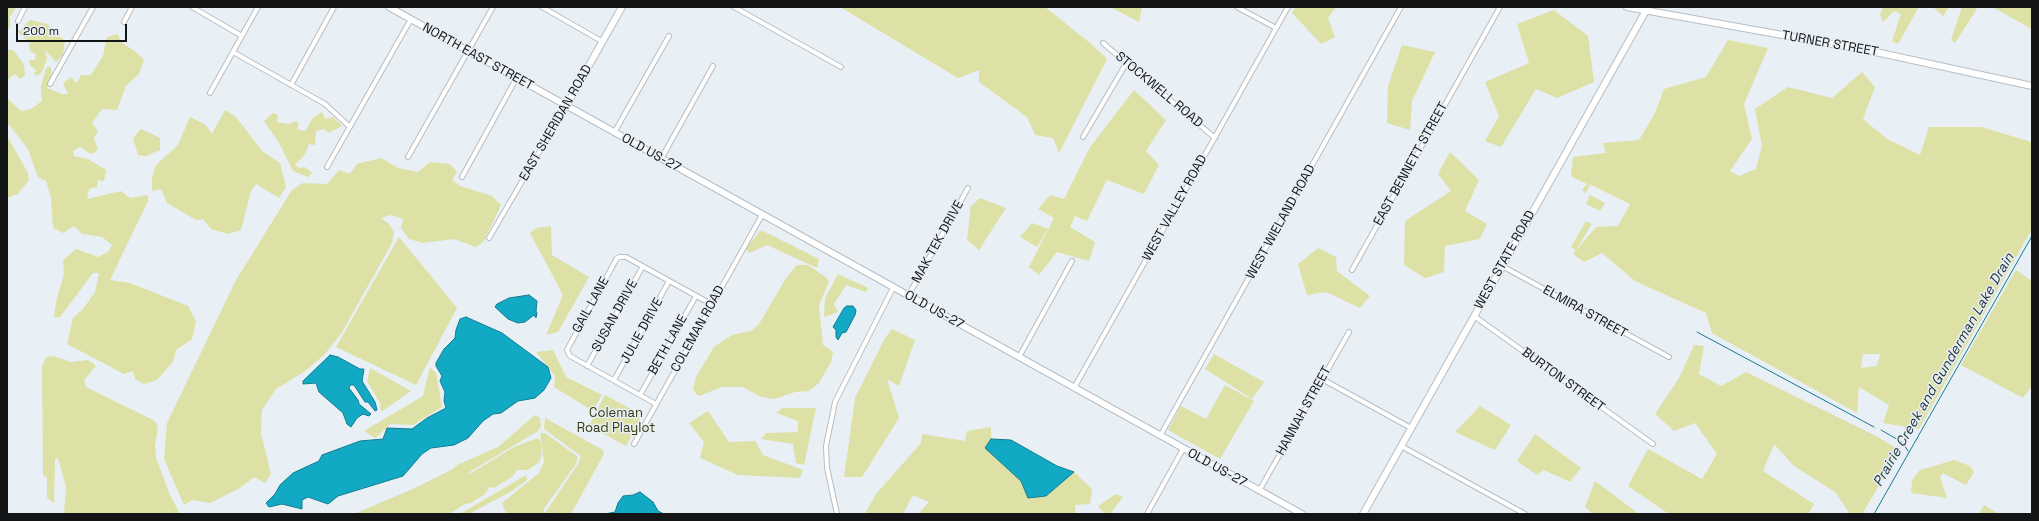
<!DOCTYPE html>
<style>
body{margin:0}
#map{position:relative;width:2039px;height:521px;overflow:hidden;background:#e8eff5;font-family:"Space Grotesk",sans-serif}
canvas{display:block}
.frame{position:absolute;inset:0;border:8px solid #121416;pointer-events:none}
.scale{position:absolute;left:16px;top:24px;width:111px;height:18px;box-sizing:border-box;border:2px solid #121416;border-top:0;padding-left:5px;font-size:12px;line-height:14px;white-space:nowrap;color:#121416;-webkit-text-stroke:3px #e8eff5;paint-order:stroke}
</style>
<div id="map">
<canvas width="2039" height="521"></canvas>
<div class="frame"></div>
<div class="scale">200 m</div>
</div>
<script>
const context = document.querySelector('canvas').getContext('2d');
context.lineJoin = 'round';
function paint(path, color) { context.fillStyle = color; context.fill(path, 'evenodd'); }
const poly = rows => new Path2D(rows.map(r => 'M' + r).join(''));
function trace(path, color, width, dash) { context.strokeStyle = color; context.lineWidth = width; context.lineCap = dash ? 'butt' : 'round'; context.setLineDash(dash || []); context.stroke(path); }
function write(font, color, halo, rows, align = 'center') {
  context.font = font + ' "Space Grotesk",sans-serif'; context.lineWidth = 3; context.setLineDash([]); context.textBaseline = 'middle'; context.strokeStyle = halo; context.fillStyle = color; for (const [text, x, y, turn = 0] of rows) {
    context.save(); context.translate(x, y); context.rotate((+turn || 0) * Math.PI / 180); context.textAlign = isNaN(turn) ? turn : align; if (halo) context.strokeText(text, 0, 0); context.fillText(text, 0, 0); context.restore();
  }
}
const green = poly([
 [7,7,16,7,10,17,10,28,7,29],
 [840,7,1045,7,1090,43,1107,59,1059,153,1053,138,1035,135,1027,117,979,82,979,70,958,78],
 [1142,7,1139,22,1112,8,1113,7],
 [1296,7,1336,7,1328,18,1335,37,1321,44,1292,13],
 [1883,7,1919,7,1898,44,1892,41,1901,14,1894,11,1883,22,1880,14],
 [1933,7,1949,7,1943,16],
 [1962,7,1978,7,1955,43,1951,40],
 [1994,7,2032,7,2032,29,1994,8],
 [1554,10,1588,36,1594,82,1557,98,1536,89,1501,147,1485,141,1499,116,1485,82,1529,63,1517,24],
 [30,20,47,24,65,41,63,55,56,62,45,50,47,59,42,72,37,76,33,73,37,71,30,65,29,60,35,60,36,54,30,51,29,42,18,32],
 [118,34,121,42,136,52,144,60,139,74,126,86,117,110,102,109,92,123,98,131,94,138,98,150,91,154,80,147,73,151,74,156,88,159,106,170,104,181,98,180,97,187,89,189,87,199,121,191,130,198,148,195,148,201,110,280,130,283,188,306,196,321,192,339,176,350,173,362,157,380,144,384,135,379,133,371,124,374,67,344,73,318,83,309,95,292,99,273,93,273,60,317,54,317,56,302,64,274,63,260,76,249,98,257,108,252,112,245,102,237,82,234,74,226,63,233,53,228,51,198,46,181,38,177,28,149,7,122,7,98,21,111,31,109,42,101,41,87,46,68,50,66,52,72,47,88,62,94,68,94,63,83,71,77,77,83,81,75,91,75,103,56,107,37],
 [1728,40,1768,48,1744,104,1752,139,1730,171,1739,176,1756,169,1762,146,1755,109,1788,87,1832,98,1862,72,1875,87,1863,119,1887,139,1920,155,1929,127,1981,127,2032,142,2032,229,1919,429,1883,423,1889,405,1859,387,1857,413,1712,333,1706,313,1635,281,1602,253,1584,262,1573,254,1596,227,1618,226,1630,204,1589,184,1590,186,1585,193,1582,190,1587,184,1571,176,1573,157,1606,153,1603,143,1639,140,1655,113,1664,89,1706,77],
 [1863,354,1880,354,1877,366,1861,368],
 [1402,45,1435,52,1412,101,1410,130,1387,123,1388,86],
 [7,50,13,50,24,64,25,76,19,79,16,74,10,77,7,82],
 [1134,90,1166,120,1146,151,1159,165,1144,194,1107,180,1087,221,1075,216,1070,227,1095,242,1089,261,1057,252,1039,275,1029,267,1054,218,1038,209,1050,195,1064,199,1090,147],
 [225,110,236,117,262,151,280,163,286,187,279,198,256,184,251,191,241,230,228,234,211,229,203,219,196,220,167,203,161,189,152,191,152,177,156,165,178,145,190,117,206,125,212,134],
 [322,112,325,119,333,117,342,126,329,133,324,129,316,131,315,145,309,144,305,154,295,165,299,168,305,167,312,173,308,177,293,171,278,141,264,121,273,113,278,115,277,122,289,124,294,121,299,123,297,129,305,131,313,118],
 [141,129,160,138,160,150,146,156,138,155,133,138],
 [7,136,28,173,29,180,18,194,7,198],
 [1450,152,1479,180,1465,211,1487,224,1480,239,1445,246,1444,272,1425,278,1404,265,1405,221,1451,191,1438,174],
 [381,158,398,168,418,172,430,162,450,164,457,172,452,180,460,186,492,196,501,205,484,241,476,247,454,239,423,243,409,239,401,228,403,219,391,215,381,218,389,224,394,232,392,243,341,334,324,355,304,372,276,389,262,410,261,434,271,474,265,483,254,477,240,488,210,503,192,500,184,505,164,459,167,423,236,280,292,190,303,183,327,184,339,170,350,174,357,164],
 [1590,195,1605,203,1600,211,1586,204],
 [980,198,1006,208,979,250,967,240,971,206],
 [1586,221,1592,224,1576,250,1571,247],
 [1032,223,1048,229,1037,247,1020,237],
 [551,226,552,255,589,277,558,332,546,335,563,295,530,233,536,228],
 [761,230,819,259,817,268,767,245,750,253,745,249],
 [399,237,457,308,416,385,336,347],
 [1318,248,1336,257,1337,271,1370,296,1360,308,1326,292,1307,295,1298,264],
 [797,265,808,265,827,278,829,282,819,305,823,345,833,352,831,362,819,383,809,391,795,392,774,399,761,397,743,387,722,387,699,396,696,394,693,388,696,377,714,347,732,335,751,331,759,324,786,278],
 [2016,270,2032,281,2032,386,2023,398,1961,365],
 [838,274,868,288,866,292,846,285,834,304,838,312,824,317,825,298],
 [892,329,915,340,899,386,887,379,899,418,862,477,844,477,855,398,885,338],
 [1694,345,1704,346,1699,374,1721,386,1746,372,1878,437,1900,451,1862,514,1850,514,1835,492,1794,466,1774,444,1763,471,1814,504,1808,514,1669,514,1628,486,1648,449,1702,479,1717,454,1695,423,1674,431,1655,414,1679,378],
 [553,350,566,377,602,395,593,411,554,387,555,376,536,352],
 [1214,354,1264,382,1252,399,1205,369],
 [53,356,71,362,88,360,96,366,84,380,86,387,155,421,158,427,155,446,156,458,170,495,180,514,64,514,66,487,58,458,55,459,54,503,47,498,47,478,43,475,42,367,46,357],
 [430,367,436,373,442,407,413,425,391,424,375,438,364,431,423,396],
 [370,368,411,391,381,412,380,403,367,381],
 [1225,385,1254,401,1220,459,1168,430,1181,406,1206,419],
 [605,395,642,415,626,446,589,426],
 [1480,406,1511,425,1495,450,1455,432],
 [783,408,816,408,804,465,796,463,793,444,761,439,766,433,798,432,798,421,776,413],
 [708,411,729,442,755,441,763,455,803,470,800,478,738,475,700,458,704,442,689,423],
 [535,415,540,418,541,426,538,431,471,471,468,475,514,447,538,438,541,443,542,455,539,462,528,470,517,470,512,477,494,488,489,487,485,494,471,503,465,504,449,514,354,514,415,488,453,469,457,465,498,447],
 [545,418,603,450,604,454,571,514,509,514,506,513,502,503,539,473,544,462,540,433,545,433,578,457,576,464,543,510,545,513,578,464,581,456,544,429],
 [991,427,991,439,985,448,1021,481,1028,498,1046,496,1074,472,1092,489,1090,504,1075,505,1075,514,918,514,929,502,913,495,903,514,865,514,876,494,921,443,922,434,965,441,967,431],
 [1535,434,1581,468,1570,482,1544,470,1537,475,1517,461],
 [1954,460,1970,466,1974,472,1966,485,1943,473,1940,477,1947,498,1911,493,1912,480,1920,470],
 [526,475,527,480,512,491,469,514,460,514],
 [1595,481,1639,514,1593,514,1585,507],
 [1116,494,1123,497,1110,514,1105,514,1098,506],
 [1984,505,1999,514,1979,514]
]);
const water = poly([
 [529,295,537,301,536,311,537,313,536,318,534,315,525,322,518,323,508,319,495,307,497,304,509,298,529,295],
 [847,306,853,306,856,310,855,315,846,332,842,333,838,340,836,337,836,330,833,327,844,308,847,306],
 [466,317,502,333,548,367,551,378,544,390,535,398,518,401,501,413,493,414,483,421,468,438,454,445,431,448,422,454,403,476,338,496,328,504,308,497,302,500,302,509,282,504,269,507,266,503,275,494,280,485,293,473,319,461,322,455,360,441,383,439,387,428,412,429,427,418,446,408,444,401,445,392,440,381,442,376,436,366,436,363,444,349,455,338,456,330,460,319,466,317],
 [330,355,338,357,360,369,364,369,362,381,375,402,377,410,375,411,368,402,365,402,354,385,350,385,349,388,358,400,359,404,371,414,369,416,363,414,357,418,351,427,347,424,343,413,319,392,316,383,303,384,303,381,330,355],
 [991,439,1011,440,1057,466,1074,472,1046,496,1028,498,1021,481,985,448,991,439],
 [640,492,653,502,658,511,664,514,605,514,615,512,618,503,623,496,633,495,640,492]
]);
const stream = poly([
 [1697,332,1874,427],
 [1881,430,1902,442,1908,451],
 [1874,514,2032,236]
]);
const street = poly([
 [192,7,242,36],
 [542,7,603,42],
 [734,7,841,67],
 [1237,7,1276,28],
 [18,21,25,7],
 [124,22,132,7],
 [1103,43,1215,138],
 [233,52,325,104,350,127],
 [50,84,93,7],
 [291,85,334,7],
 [210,93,258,7],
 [614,133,669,36],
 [1083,137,1127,62],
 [408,157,493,7],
 [661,159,713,66],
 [327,167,411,19],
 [462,177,516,79],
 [489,238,566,106],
 [1502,266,1669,357],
 [1352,270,1500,7],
 [908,296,968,188],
 [1474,316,1653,444],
 [1019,357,1072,261],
 [587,366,643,266],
 [1322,379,1411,428],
 [614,380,669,281],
 [1074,388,1288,7],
 [640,395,696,296],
 [656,404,570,356,567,350,568,348,617,258,620,257,626,257,711,304],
 [1160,436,1401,7],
 [634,444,762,215],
 [1401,446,1525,514],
 [1259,491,1349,332],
 [837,514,827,468,826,446,835,402,893,288],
 [1147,514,1183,449]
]);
const secondary = poly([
 [389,7,1302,514],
 [1627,7,1871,51,2032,86],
 [566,106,622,7],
 [1363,514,1648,7]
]);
const streetNames = [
 ["TURNER STREET",1830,44,10],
 ["NORTH EAST STREET",478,57,29],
 ["STOCKWELL ROAD",1159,90,40],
 ["EAST SHERIDAN ROAD",556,123,-60],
 ["OLD US-27",651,153,29],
 ["EAST BENNETT STREET",1411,164,-61],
 ["WEST VALLEY ROAD",1175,208,-61],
 ["WEST WIELAND ROAD",1281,222,-61],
 ["MAK TEK DRIVE",938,242,-61],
 ["WEST STATE ROAD",1505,260,-61],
 ["GAIL LANE",591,305,-61],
 ["OLD US-27",934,310,29],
 ["ELMIRA STREET",1585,312,29],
 ["SUSAN DRIVE",615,316,-61],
 ["COLEMAN ROAD",698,329,-61],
 ["JULIE DRIVE",642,331,-61],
 ["BETH LANE",668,345,-61],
 ["BURTON STREET",1563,380,36],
 ["HANNAH STREET",1304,411,-61],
 ["OLD US-27",1217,468,29]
];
const parkNames = [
 ["Coleman",616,413],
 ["Road Playlot",616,428]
];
const waterNames = [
 ["Prairie Creek and Gunderman Lake Drain",1944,370,-60]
];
paint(green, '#dee1a6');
paint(water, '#12a9c5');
trace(water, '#127c90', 1);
trace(stream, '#127c90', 1);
trace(street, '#b8bec3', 6);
trace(secondary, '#b8bec3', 8);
trace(street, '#fff', 4);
trace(secondary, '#fff', 6);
write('13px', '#121416', '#e8eff5', streetNames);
write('13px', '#373910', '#e8eff5', parkNames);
write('italic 14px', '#20363c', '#e8eff5', waterNames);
</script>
